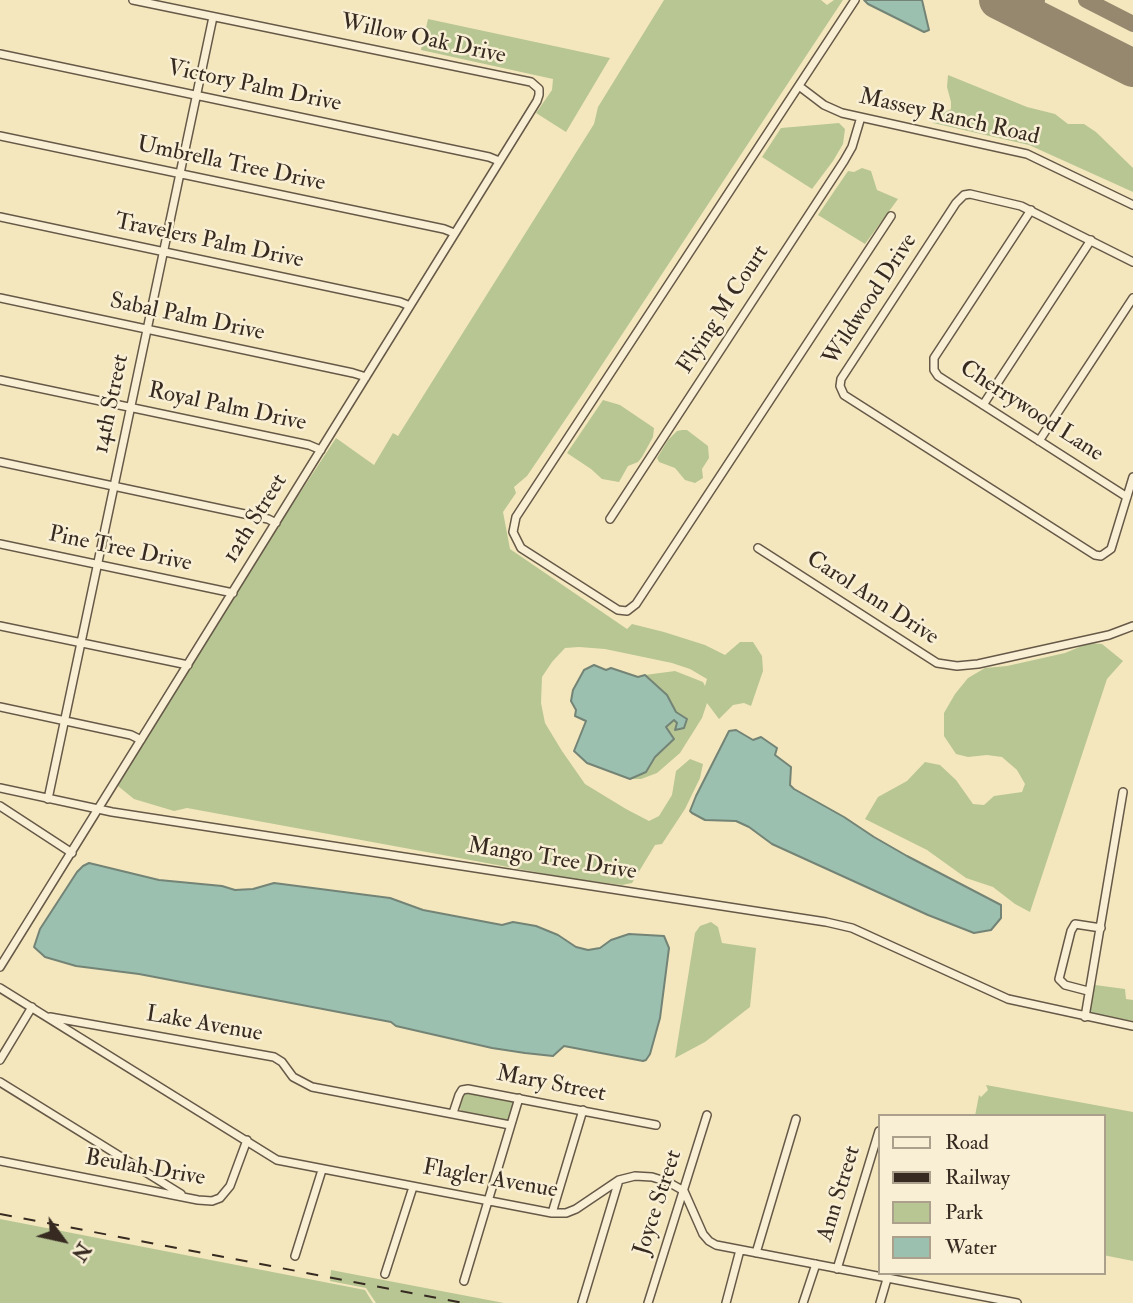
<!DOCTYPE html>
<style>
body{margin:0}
#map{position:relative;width:1133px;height:1303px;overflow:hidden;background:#f4e7bd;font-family:"IM FELL Double Pica",serif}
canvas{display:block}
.legend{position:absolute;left:878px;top:1114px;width:228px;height:161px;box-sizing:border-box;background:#f8efd4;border:2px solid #aaa08c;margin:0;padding:9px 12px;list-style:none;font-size:21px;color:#362a21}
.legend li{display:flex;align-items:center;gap:14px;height:35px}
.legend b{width:35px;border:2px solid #aaa08c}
.north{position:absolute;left:28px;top:1205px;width:70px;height:70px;-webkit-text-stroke:5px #f8efd4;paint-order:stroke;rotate:123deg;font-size:19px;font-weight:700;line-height:28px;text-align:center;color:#362a21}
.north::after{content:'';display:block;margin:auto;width:24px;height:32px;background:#362a21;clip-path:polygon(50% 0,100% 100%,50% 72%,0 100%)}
</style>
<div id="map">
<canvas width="1133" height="1303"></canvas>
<ul class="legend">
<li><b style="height:9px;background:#f8efd4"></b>Road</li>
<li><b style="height:9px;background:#362a21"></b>Railway</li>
<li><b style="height:19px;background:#b8c694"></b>Park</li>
<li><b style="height:19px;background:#9cc0af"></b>Water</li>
</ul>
<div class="north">N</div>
</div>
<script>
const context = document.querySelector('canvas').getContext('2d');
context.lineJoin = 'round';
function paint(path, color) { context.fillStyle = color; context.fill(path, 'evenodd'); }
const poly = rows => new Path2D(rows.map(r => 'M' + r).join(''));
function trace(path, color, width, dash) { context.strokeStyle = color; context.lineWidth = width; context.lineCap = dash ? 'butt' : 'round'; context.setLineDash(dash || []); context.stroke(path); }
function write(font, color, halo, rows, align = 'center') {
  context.font = font + ' "IM FELL Double Pica",serif'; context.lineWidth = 5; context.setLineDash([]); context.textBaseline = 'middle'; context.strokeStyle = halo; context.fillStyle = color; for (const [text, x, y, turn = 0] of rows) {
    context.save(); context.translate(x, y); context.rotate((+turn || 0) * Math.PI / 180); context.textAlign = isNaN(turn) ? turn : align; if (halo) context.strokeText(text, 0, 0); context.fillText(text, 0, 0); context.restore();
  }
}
const green = poly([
 [664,0,821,0,827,5,834,0,843,0,584,392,527,476,514,487,516,493,503,512,510,549,627,629,632,624,664,632,705,645,725,655,740,642,753,642,762,656,763,671,751,706,744,703,733,705,719,719,707,703,702,718,680,753,657,773,641,779,630,779,646,772,655,757,674,739,666,727,674,719,684,728,667,695,645,675,675,671,703,682,705,686,707,679,690,669,672,663,605,649,579,647,565,648,552,662,542,677,541,703,545,723,562,751,585,784,626,809,649,821,659,816,672,795,676,771,690,759,703,764,700,778,685,809,662,844,655,845,632,883,622,885,568,878,187,808,174,811,134,799,113,782,209,631,336,438,374,465,393,433,398,436,594,124,598,107],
 [428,19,610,58,566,132,536,113,552,90,553,79,421,50],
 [948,75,1027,107,1055,114,1068,124,1084,124,1096,132,1133,168,1133,192,1029,145,933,123,941,114,951,109,951,102,947,87],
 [839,123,845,129,843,144,833,161,812,189,762,157,781,128],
 [862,168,871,171,877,190,898,199,865,244,818,215,848,171,854,172],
 [603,400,620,405,654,428,653,437,642,457,638,462,628,466,619,482,602,479,591,469,567,453],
 [682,430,687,430,708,446,709,458,702,469,703,478,695,483,685,480,675,468,659,462,657,458,668,440,677,431],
 [1089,643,1102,644,1123,661,1107,679,1030,912,1015,904,993,887,966,878,927,850,865,819,878,797,907,781,925,762,940,765,956,780,973,804,984,805,994,796,1022,792,1025,784,1017,770,1002,757,987,755,968,757,956,754,944,736,944,713,955,694,968,678,985,668,1007,666,1065,653],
 [711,922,718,927,722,943,756,948,750,1007,705,1042,675,1058,695,933,700,926],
 [1095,985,1125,989,1126,999,1133,1000,1133,1021,1088,1013],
 [986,1085,1133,1112,1133,1261,1103,1255,1103,1116,975,1116,979,1095,981,1097,988,1090],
 [468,1092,510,1099,514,1104,509,1118,506,1121,464,1113,460,1109,459,1102,464,1093],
 [0,1219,365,1290,373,1303,0,1303],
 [331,1270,504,1303,376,1303,366,1288,330,1281]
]);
const water = poly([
 [864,0,922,0,929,30,924,32,868,4,864,0],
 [594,665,606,670,611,668,638,677,645,675,667,695,676,712,687,719,684,728,675,730,677,723,674,720,666,727,674,739,655,757,646,772,630,779,587,763,574,751,586,721,575,716,576,710,571,701,573,690,584,670,594,665],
 [736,730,753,740,761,737,777,748,775,755,791,767,790,785,794,789,844,817,874,837,907,856,1001,905,1001,918,991,930,974,933,928,915,772,844,749,827,736,821,705,820,692,813,690,811,696,796,729,731,736,730],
 [89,863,159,880,222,886,235,890,253,889,274,883,390,898,423,910,502,925,513,922,536,926,558,935,576,947,588,950,600,948,611,940,629,934,664,936,669,948,660,1018,650,1054,646,1060,643,1061,564,1046,553,1056,525,1053,492,1048,396,1026,391,1022,139,974,76,966,45,957,34,947,40,929,77,872,83,866,89,863]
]);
const taxiway = poly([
 [1086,0,1133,24],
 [1029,15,1037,0]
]);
const runway = poly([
 [998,0,1133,68]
]);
const street = poly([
 [855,0,516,517,513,532,521,548,618,610,627,611,636,604,891,216],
 [0,54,489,157,499,161],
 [799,86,824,105,842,113,1027,154,1133,205],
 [0,136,444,229,454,233],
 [1031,210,934,358,934,370,938,376,1127,497],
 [0,217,400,302,410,306],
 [1133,262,1021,206,970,194,964,195,956,203,841,379,840,386,844,395,1095,555,1101,556,1111,549,1133,477],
 [0,298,353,373,366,377],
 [0,380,309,445,321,450],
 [983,405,1091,240],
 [1039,441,1133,298],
 [0,462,268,519,276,523],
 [610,519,844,161,852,147,861,117],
 [0,544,233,593],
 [758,548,937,663,957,666,978,664,1109,635,1133,626],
 [0,626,188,665],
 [0,707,131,735,141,740],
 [0,788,112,812,826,922,852,928,1008,999,1133,1026],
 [48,799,213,17],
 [0,806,72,853],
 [0,967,537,101,539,95,539,89,531,82,133,0],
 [0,988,277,1160,552,1213,566,1213,576,1209,619,1180,635,1176,652,1177,668,1182,684,1191,703,1234,709,1241,716,1245,1017,1303],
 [1088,991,1065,985,1059,979,1071,931,1075,924,1101,928],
 [50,1017,274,1057,282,1062,293,1077,312,1087,510,1125],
 [1085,1017,1123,792],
 [0,1060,32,1007],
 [0,1082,181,1194],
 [453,1113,459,1095,462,1090,468,1089,656,1125],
 [0,1161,198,1200,212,1201,220,1198,230,1186,247,1140],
 [552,1213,583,1110],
 [756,1253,796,1119],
 [295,1256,322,1170],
 [837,1269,879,1131],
 [385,1274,413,1187],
 [464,1281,519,1098],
 [582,1303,619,1180],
 [648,1303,707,1115],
 [726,1303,740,1250],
 [803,1303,816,1264],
 [880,1303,887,1279]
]);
const rail = poly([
 [0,1214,463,1303]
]);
const streetNames = [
 ["Willow Oak Drive",423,40,12],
 ["Victory Palm Drive",254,87,12],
 ["Massey Ranch Road",949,118,13],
 ["Umbrella Tree Drive",231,165,12],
 ["Travelers Palm Drive",209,242,12],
 ["Wildwood Drive",871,300,-57],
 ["Flying M Court",724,310,-57],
 ["Sabal Palm Drive",187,318,12],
 ["14th Street",112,404,-78],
 ["Royal Palm Drive",227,408,12],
 ["Cherrywood Lane",1031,412,33],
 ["12th Street",256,519,-58],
 ["Pine Tree Drive",120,550,12],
 ["Carol Ann Drive",872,599,33],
 ["Mango Tree Drive",552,860,9],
 ["Lake Avenue",204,1025,10],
 ["Mary Street",551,1085,11],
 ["Beulah Drive",145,1169,10],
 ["Flagler Avenue",490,1180,10],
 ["Ann Street",840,1194,-73],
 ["Joyce Street",659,1203,-72]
];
paint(green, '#b8c694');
paint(water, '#9cc0af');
trace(water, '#738476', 2);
trace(taxiway, '#95886f', 16);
trace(runway, '#95886f', 38);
trace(street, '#665948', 10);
trace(street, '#f8efd4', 7);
trace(rail, '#362a21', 2, [12, 12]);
write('23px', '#362a21', '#f8efd4', streetNames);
</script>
